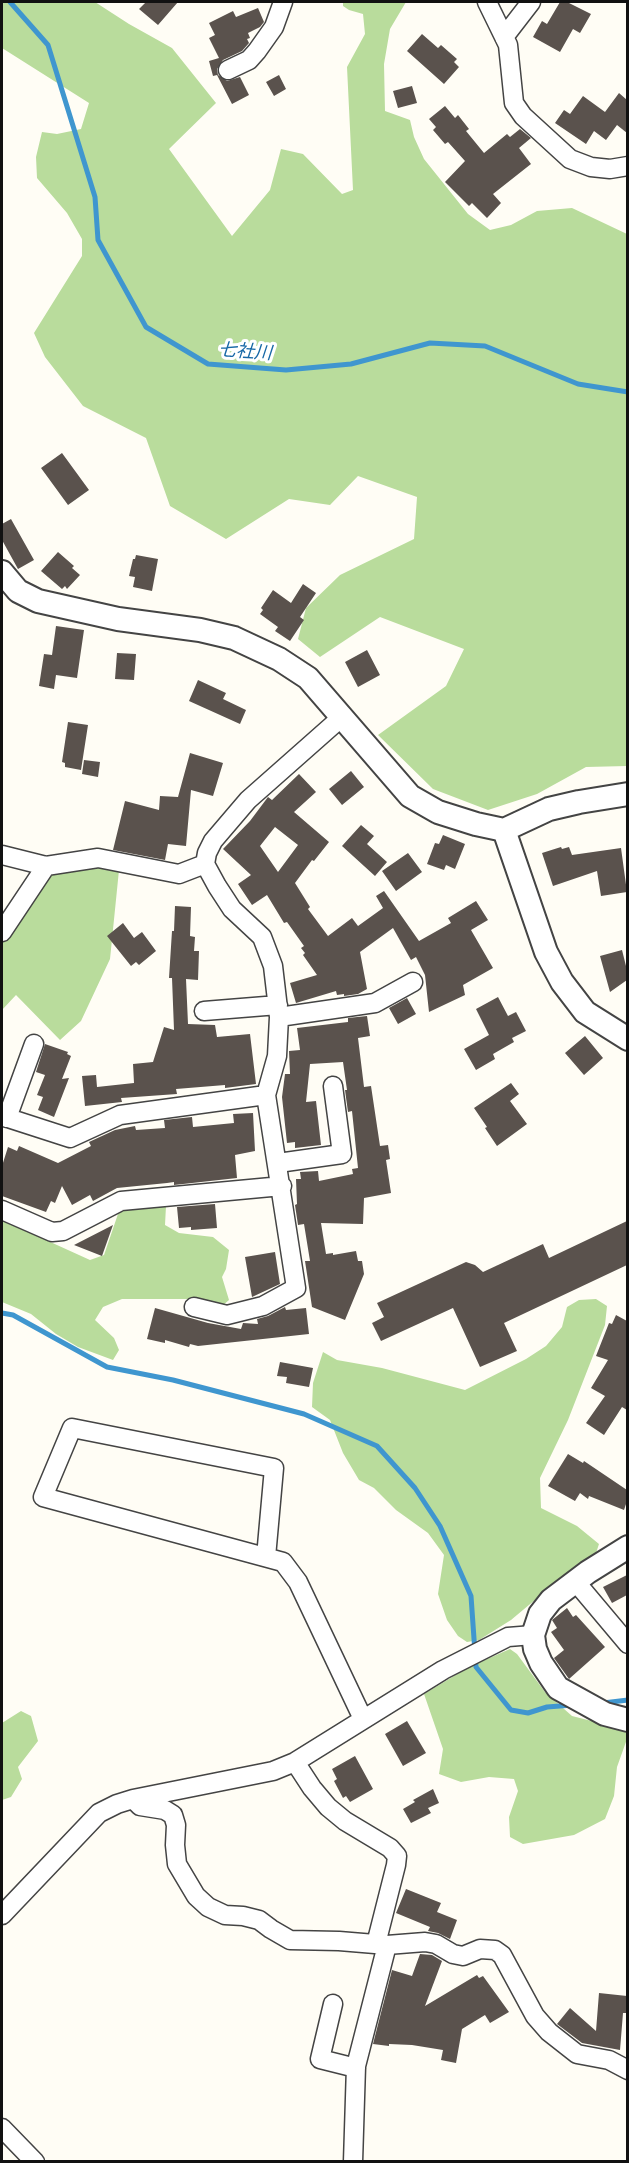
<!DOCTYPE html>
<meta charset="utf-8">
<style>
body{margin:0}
#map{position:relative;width:629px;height:2163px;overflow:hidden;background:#fffdf5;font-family:"PT Serif",serif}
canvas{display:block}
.frame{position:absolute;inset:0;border:3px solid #111;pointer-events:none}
</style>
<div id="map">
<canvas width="629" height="2163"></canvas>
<div class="frame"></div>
</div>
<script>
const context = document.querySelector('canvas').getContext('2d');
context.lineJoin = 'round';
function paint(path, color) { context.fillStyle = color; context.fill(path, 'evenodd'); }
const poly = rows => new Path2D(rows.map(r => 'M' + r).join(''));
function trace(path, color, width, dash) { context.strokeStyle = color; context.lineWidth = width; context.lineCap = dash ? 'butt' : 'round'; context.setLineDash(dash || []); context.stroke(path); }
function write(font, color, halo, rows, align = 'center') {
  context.font = font + ' "PT Serif","Noto Sans JP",serif'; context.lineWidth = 6; context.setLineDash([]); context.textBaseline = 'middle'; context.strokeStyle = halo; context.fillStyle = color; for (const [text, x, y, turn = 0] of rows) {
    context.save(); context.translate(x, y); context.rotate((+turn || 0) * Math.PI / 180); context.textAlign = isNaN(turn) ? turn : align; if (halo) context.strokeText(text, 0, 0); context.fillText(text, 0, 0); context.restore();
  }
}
const forest = poly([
 [2,2,95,2,129,24,172,48,216,103,169,149,232,236,270,190,281,149,303,154,342,194,353,190,347,67,365,34,363,14,349,10,343,6,343,2,406,2,390,29,384,64,385,111,410,120,414,137,424,159,468,214,490,230,511,225,537,211,572,208,627,234,627,766,586,767,537,794,488,810,433,789,378,735,446,686,464,649,380,617,320,657,298,639,306,608,340,575,414,539,417,497,358,476,330,505,289,499,226,539,170,506,146,438,83,406,45,357,34,333,82,256,82,239,67,213,37,178,36,157,42,132,57,134,81,129,89,103,2,48],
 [96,865,119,870,110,959,81,1021,60,1040,16,995,2,1010,2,940,44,869],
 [166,1206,165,1225,179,1233,213,1237,229,1250,226,1269,222,1277,229,1300,222,1306,186,1299,122,1299,103,1307,95,1320,114,1338,119,1350,113,1360,78,1347,56,1334,31,1314,2,1302,2,1220,90,1260,104,1255,118,1214,124,1208],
 [596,1299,607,1306,605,1325,568,1420,540,1478,541,1508,577,1526,599,1544,596,1553,566,1574,511,1620,479,1640,467,1642,458,1636,447,1620,438,1594,444,1555,428,1533,396,1510,374,1488,359,1480,343,1453,330,1420,312,1407,313,1383,323,1352,337,1360,382,1368,465,1390,526,1359,546,1346,562,1327,567,1307,579,1300],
 [510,1649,517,1654,545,1692,572,1716,627,1730,627,1739,617,1767,614,1796,605,1819,574,1835,523,1844,510,1837,509,1817,518,1791,514,1779,489,1777,461,1782,439,1774,443,1749,424,1694,469,1667],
 [21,1711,31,1716,38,1741,18,1767,22,1779,11,1797,2,1800,2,1723]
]);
const stream = poly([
 [10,2,48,45,95,197,98,240,146,327,208,364,286,370,351,364,430,343,485,346,578,384,628,392],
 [2,1313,13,1315,107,1367,173,1380,304,1414,377,1446,415,1488,440,1526,471,1596,476,1667,511,1710,528,1713,547,1707,573,1705],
 [603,1703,628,1700]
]);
const building = poly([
 [146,2,178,2,158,25,139,9],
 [560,2,567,2,591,14,580,33,573,29,560,52,533,37,542,21,547,24],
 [258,8,264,22,260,27,248,33,250,38,247,39,249,43,242,51,223,60,217,69,218,75,227,81,240,77,249,95,232,104,217,75,213,76,209,61,219,58,209,38,215,35,209,23,233,11,236,17],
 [422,34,438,48,441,45,457,59,454,62,459,67,444,84,407,51],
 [279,75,286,89,274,96,266,82],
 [412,86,417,103,398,108,393,91],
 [619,93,627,100,627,133,617,125,606,140,594,131,586,144,555,123,564,110,570,114,583,96,605,112],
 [445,106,455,118,458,115,469,129,466,131,484,153,507,134,510,137,520,129,531,138,519,148,531,164,493,194,501,203,487,218,472,203,469,206,445,182,465,161,448,142,445,144,433,130,436,127,429,119],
 [62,453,89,490,68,505,41,468],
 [11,519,34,560,18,569,2,540,2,524],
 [58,552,74,566,72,568,80,575,67,589,65,586,62,589,41,571],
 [136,555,158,559,152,591,133,587,135,577,129,576,133,559,135,559],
 [303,584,316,593,300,617,304,620,290,641,275,631,278,627,260,614,263,610,261,608,273,590,291,603],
 [56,626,84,630,77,678,56,675,54,689,39,686,44,654,52,655],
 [367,650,380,675,358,687,345,662],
 [117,653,136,654,134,680,115,679],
 [198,680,226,693,223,699,246,710,240,724,189,701],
 [68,722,88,725,81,770,65,767,65,763,62,762],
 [190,753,223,763,213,796,191,790,186,846,168,844,165,860,113,850,125,801,159,810,160,796,178,797],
 [84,760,100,762,98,777,82,774],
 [351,771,364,787,342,805,329,789],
 [299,774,316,792,294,812,329,842,314,861,312,860,295,883,310,907,308,909,328,936,352,918,358,926,383,908,376,896,384,891,419,941,451,923,448,918,476,901,488,920,471,930,493,968,463,985,465,995,429,1012,425,975,416,957,411,960,393,928,360,952,367,989,358,994,344,996,344,994,337,995,336,991,296,1003,290,983,317,975,303,955,305,953,301,948,304,946,287,922,284,923,267,895,252,905,238,884,251,875,223,849,250,821,268,797,272,800],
 [275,827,298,845,278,872,260,846],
 [361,825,374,836,367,844,387,862,375,876,342,846],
 [443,835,465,844,455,869,446,865,444,870,427,864,435,843,439,844],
 [561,847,562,849,569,847,572,855,621,848,627,892,601,896,597,871,553,886,542,853],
 [408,853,422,872,396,891,382,871],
 [175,906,191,907,190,936,195,937,194,951,199,951,198,980,186,979,188,1024,215,1025,217,1037,250,1034,256,1084,225,1088,225,1085,176,1089,177,1094,121,1098,122,1102,85,1106,82,1076,96,1075,97,1087,134,1083,133,1064,153,1062,164,1027,174,1030,172,978,169,978,172,931,174,931],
 [123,923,134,938,142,932,156,951,139,965,136,962,131,966,107,936],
 [622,950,627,970,627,980,610,992,600,956],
 [498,997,508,1016,516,1012,526,1031,512,1038,514,1042,493,1054,495,1059,476,1070,464,1049,489,1035,476,1009],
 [407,998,416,1014,398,1024,389,1008],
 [367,1016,370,1036,358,1038,364,1087,371,1086,380,1146,388,1145,390,1159,386,1160,391,1193,364,1198,363,1224,321,1223,326,1254,333,1253,333,1255,356,1251,358,1261,362,1261,364,1274,345,1320,312,1307,305,1261,310,1261,304,1224,298,1225,295,1205,297,1204,296,1179,301,1179,300,1172,318,1171,319,1181,353,1174,352,1169,358,1168,352,1111,348,1112,345,1090,347,1090,343,1062,310,1064,306,1102,316,1101,321,1145,295,1148,295,1142,287,1143,282,1097,285,1074,290,1074,289,1051,300,1050,297,1028,348,1022,348,1018],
 [585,1036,603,1058,584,1075,565,1053],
 [45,1044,68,1052,67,1054,71,1056,62,1079,69,1078,54,1117,38,1110,43,1097,37,1095,45,1075,36,1072],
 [511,1083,519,1094,510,1101,527,1124,497,1146,485,1128,487,1127,474,1108],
 [253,1113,255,1151,235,1155,237,1178,174,1185,174,1182,167,1183,117,1188,93,1201,90,1195,72,1205,62,1186,55,1203,51,1201,46,1212,2,1196,2,1166,8,1147,17,1151,19,1146,58,1163,91,1146,89,1142,115,1130,135,1126,136,1130,165,1128,164,1120,192,1117,193,1127,234,1123,233,1114],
 [215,1204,217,1228,191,1230,191,1227,179,1228,177,1207],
 [627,1221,627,1265,504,1323,517,1351,480,1367,453,1308,381,1341,372,1323,384,1317,377,1303,466,1262,475,1265,483,1272,543,1244,549,1258],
 [113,1225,102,1256,74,1245],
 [275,1252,280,1284,252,1297,245,1257],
 [285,1307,286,1310,306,1308,309,1334,198,1346,190,1344,189,1347,165,1340,165,1343,147,1339,155,1308,208,1323,241,1329,243,1323,258,1324,257,1319,268,1316],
 [616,1315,627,1321,627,1410,622,1407,604,1435,586,1423,605,1396,591,1388,608,1360,596,1356,609,1323,612,1324],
 [280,1362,313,1368,309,1387,286,1383,287,1377,277,1376],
 [568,1454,583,1463,584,1461,627,1490,627,1501,624,1510,589,1496,588,1499,580,1493,575,1501,548,1486],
 [627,1575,627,1595,612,1603,603,1587],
 [567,1608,573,1617,576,1615,605,1647,569,1679,554,1658,564,1650,551,1632,557,1628,552,1620],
 [407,1721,426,1753,403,1766,385,1734],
 [355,1756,373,1789,350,1802,346,1796,343,1798,334,1781,337,1779,332,1769],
 [433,1789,439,1803,428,1808,431,1813,411,1823,403,1809,415,1802,413,1800],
 [406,1889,441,1903,437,1912,457,1920,450,1939,438,1933,428,1931,430,1927,396,1913],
 [420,1954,432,1955,442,1961,425,2006,477,1975,479,1978,483,1976,509,2012,490,2023,485,2015,462,2029,456,2063,441,2060,443,2050,412,2045,389,2044,389,2046,373,2044,392,1970,412,1976],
 [599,1993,627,1996,627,2013,623,2013,620,2050,582,2043,557,2024,570,2008,596,2031]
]);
const minor = poly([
 [487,2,508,45,514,103,523,116,570,159,591,167,610,169,628,166],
 [504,37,531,2],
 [228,70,249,60,257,51,274,27,283,2],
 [2,855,46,866,98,858,179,874,205,864],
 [2,932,46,866],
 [204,1011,278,1005],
 [279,1017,375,1003,413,982],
 [2,1116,70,1138,120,1115,266,1095],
 [7,1118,34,1044],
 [278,1163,342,1154,333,1086],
 [2,1210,52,1232,63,1231,121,1201,282,1186],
 [194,1307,227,1315,263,1306,296,1288,266,1095,277,1056,279,1017,273,966,262,937,232,909,217,886,205,864,207,853,213,841,248,800,343,716],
 [266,1557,274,1468,72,1428,43,1497,283,1562,298,1582,363,1719],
 [575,1581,628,1644],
 [295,1762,312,1788,328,1807,345,1821,390,1848,397,1856,396,1865,376,1944],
 [133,1799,140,1806,165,1810,173,1815,176,1825,175,1845,177,1864,196,1896,208,1907,225,1915,243,1916,259,1920,271,1929,290,1940,339,1941,387,1945],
 [2,1915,99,1813,117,1804,133,1799,273,1771,295,1762,443,1670,508,1637,533,1635],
 [333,2004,320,2059,356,2068],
 [2,2128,35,2162],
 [353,2162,356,2066,387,1945,425,1942,436,1944,453,1954,463,1956,480,1949,495,1950,502,1955,535,2016,549,2032,577,2054,609,2060,628,2070]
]);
const tertiary = poly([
 [2,572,18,591,38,601,118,619,200,630,234,638,279,659,308,678,410,796,438,812,476,824,504,830,549,809,579,802,628,794],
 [504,830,546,952,562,982,585,1012,628,1039],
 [628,1547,588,1572,551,1600,540,1614,533,1635,535,1649,541,1663,558,1688,605,1714,628,1720]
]);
const waterNames = [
 ["七社川",245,352,4]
];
paint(forest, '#b9dc9c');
trace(stream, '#3f96cf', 5);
paint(building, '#5a524d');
trace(minor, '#444', 21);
trace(tertiary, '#444', 26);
trace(minor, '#fff', 18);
trace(tertiary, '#fff', 22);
write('italic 18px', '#1768a6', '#fff', waterNames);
</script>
